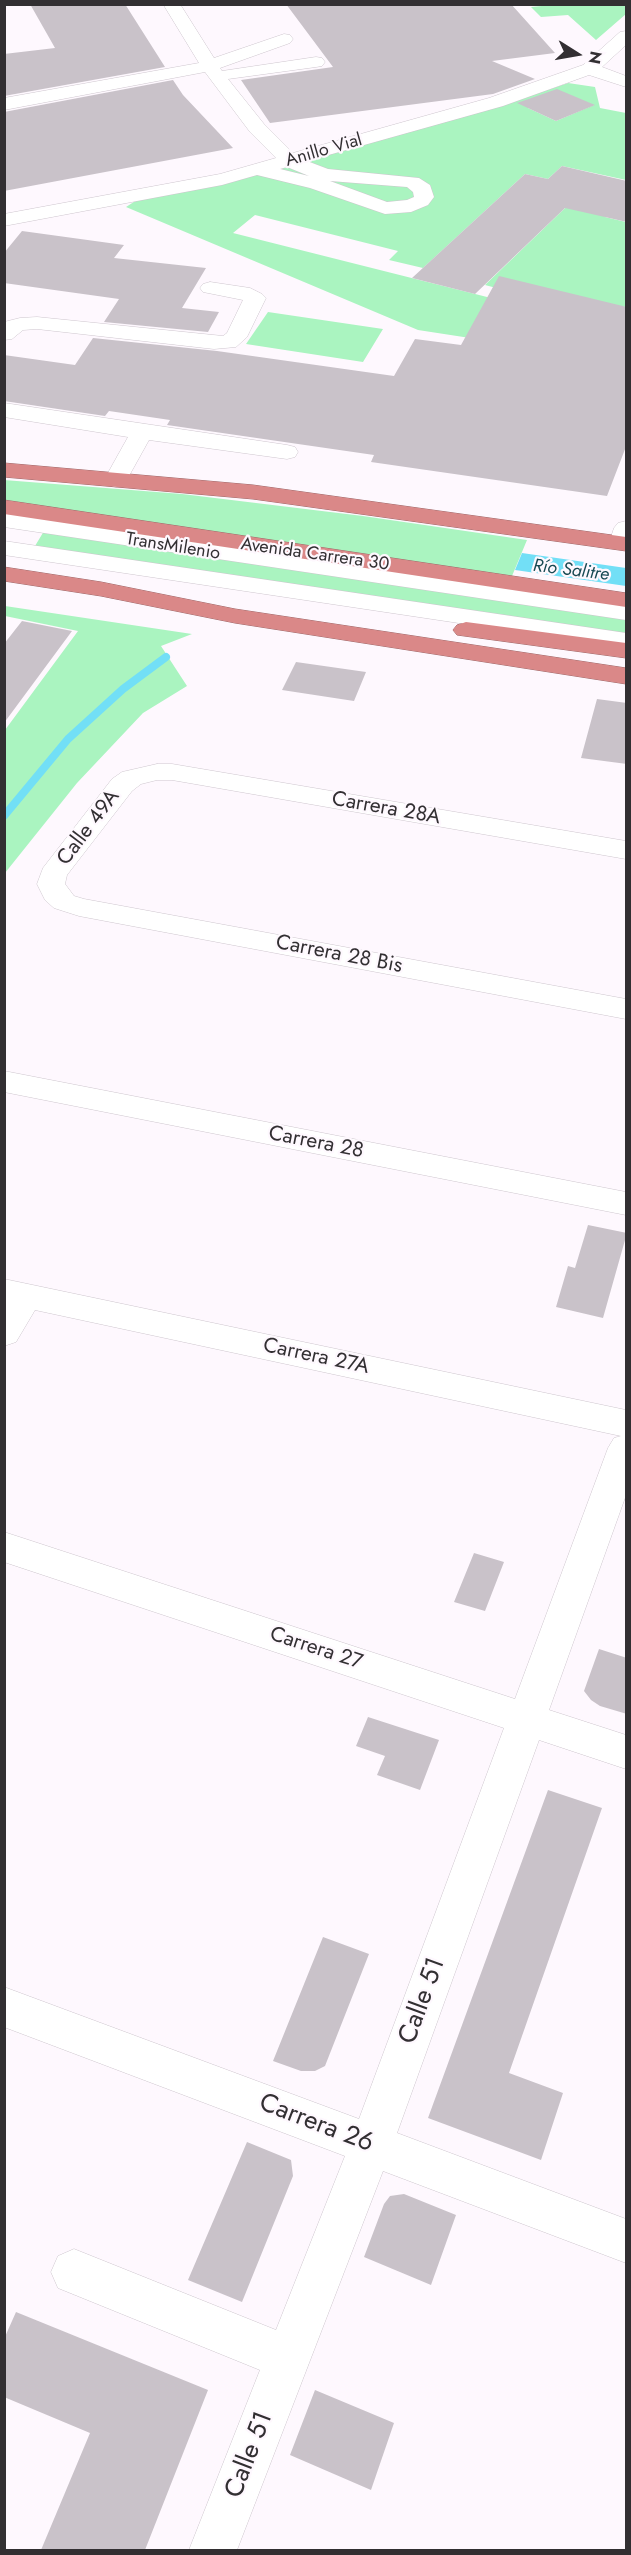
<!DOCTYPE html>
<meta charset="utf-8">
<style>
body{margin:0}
#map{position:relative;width:631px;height:2555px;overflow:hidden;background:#fef8fe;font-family:Jost,sans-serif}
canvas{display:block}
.frame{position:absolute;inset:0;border:6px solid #322f32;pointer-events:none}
.north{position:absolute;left:547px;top:24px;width:60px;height:60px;-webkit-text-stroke:4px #fef8fe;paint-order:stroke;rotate:101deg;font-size:16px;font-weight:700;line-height:24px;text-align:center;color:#322f32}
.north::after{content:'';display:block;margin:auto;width:21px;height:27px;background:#322f32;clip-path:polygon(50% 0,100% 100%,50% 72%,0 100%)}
</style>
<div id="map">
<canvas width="631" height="2555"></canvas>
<div class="frame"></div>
<div class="north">N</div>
</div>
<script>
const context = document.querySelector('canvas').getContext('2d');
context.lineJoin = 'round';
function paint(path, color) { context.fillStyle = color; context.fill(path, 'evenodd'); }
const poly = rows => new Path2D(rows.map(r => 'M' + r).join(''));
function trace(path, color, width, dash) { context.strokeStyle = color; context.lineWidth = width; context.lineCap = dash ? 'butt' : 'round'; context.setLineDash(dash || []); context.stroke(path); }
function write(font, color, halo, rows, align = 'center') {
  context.font = font + ' Jost,sans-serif'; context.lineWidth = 4.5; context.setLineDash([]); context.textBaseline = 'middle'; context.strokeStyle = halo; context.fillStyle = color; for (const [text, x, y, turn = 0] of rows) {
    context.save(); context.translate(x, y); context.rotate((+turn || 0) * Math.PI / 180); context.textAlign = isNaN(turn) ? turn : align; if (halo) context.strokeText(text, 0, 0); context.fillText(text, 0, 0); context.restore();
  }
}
const green = poly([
 [552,5,626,5,626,14,596,40,568,15,541,17,531,7],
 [568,83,595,87,600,108,626,113,626,180,562,166,548,179,525,174,423,268,389,260,398,251,255,215,233,233,626,332,626,362,418,330,126,207,140,198,310,160,487,110],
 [594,105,556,121,528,108],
 [590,184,605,217,626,222,626,307,515,293,485,285],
 [268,312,383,329,363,362,246,344],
 [4,480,182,494,363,516,527,540,512,576,242,539,5,500],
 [44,531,626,617,626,638,32,551],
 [5,606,192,634,161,646,187,686,143,713,77,783,5,873,5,730,78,631,5,616]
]);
const water = poly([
 [522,553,626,568,626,586,515,570]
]);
const stream = poly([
 [4,816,68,739,123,689,166,657]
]);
const building = poly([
 [30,4,125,4,165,67,4,96,4,54,55,48],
 [286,4,511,4,555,53,492,61,535,79,493,94,270,123,241,80,333,67],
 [173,80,183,95,233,148,4,191,4,112],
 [557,89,595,105,556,121,517,103],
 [562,166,627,181,627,222,565,208,475,294,412,278,525,174,548,179],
 [22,231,124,245,114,258,206,268,182,308,219,312,208,332,104,322,119,299,4,283,4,253],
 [499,276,627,307,627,444,607,496,371,462,374,455,167,425,170,420,109,411,105,416,4,401,4,355,75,365,93,338,217,351,394,376,415,339,461,345],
 [22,621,72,631,4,723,4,644],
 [296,662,366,672,354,701,282,690],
 [597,699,627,703,627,764,581,758],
 [588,1225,627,1233,603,1318,556,1307,568,1266,575,1268],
 [474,1553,504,1562,485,1611,454,1602],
 [599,1649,627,1658,627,1714,600,1706,591,1700,584,1691],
 [368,1717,439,1740,420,1790,377,1775,385,1756,356,1746],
 [548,1790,602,1808,509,2073,563,2093,541,2160,428,2118],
 [323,1937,369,1954,325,2066,315,2071,301,2071,273,2061],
 [247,2142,291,2160,293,2176,242,2302,188,2280],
 [404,2194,456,2215,431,2285,364,2257,384,2204,390,2196],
 [16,2312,208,2390,145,2550,41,2550,90,2433,4,2397,4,2339],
 [315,2390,394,2423,371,2490,290,2455]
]);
const minor = poly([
 [163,4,180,4,214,58,284,34,290,35,293,39,290,43,220,68,222,71,316,57,322,58,325,62,322,66,316,67,228,79,264,124,293,153,489,98,583,65,620,32,626,31,626,45,602,67,626,76,626,87,589,75,503,106,307,161,328,169,419,178,430,185,434,197,428,205,411,212,385,214,310,188,257,175,222,185,4,226,4,214,220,174,276,158,250,132,205,72,4,110,4,98,199,63,163,4],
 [287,167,309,176,280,169,287,167],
 [330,181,407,187,413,192,414,197,407,200,387,202,330,181],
 [210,282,250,288,262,294,266,298,247,337,236,347,214,349,37,329,23,330,12,339,4,340,4,322,20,318,37,317,223,336,227,333,243,300,203,292,200,288,203,284,210,282],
 [4,403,287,445,295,447,298,452,295,457,287,459,149,440,124,485,116,487,108,485,104,480,128,437,4,417,4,403],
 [4,513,626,606,626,620,4,527,4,513],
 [626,521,626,549,612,548,609,543,614,528,618,523,626,521],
 [4,541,626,633,626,648,4,555,4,541],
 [157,764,172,764,626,841,626,859,172,780,157,780,141,784,132,791,67,875,65,884,74,896,84,899,626,999,626,1019,79,916,54,908,45,900,37,884,43,868,112,779,122,772,157,764],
 [4,1071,626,1192,626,1215,4,1092,4,1071],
 [4,1279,626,1410,626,1495,549,1710,626,1735,626,1769,539,1740,397,2133,626,2219,626,2263,383,2171,237,2550,189,2550,260,2370,58,2288,51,2272,58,2256,74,2249,276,2330,345,2156,4,2027,4,1987,359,2119,504,1728,4,1562,4,1532,515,1699,608,1448,614,1438,621,1436,35,1310,16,1342,4,1346,4,1279]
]);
const highway = poly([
 [4,463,253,485,626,537,626,551,253,499,4,477,4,463],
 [4,500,626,593,626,607,4,514,4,500],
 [4,567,101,582,235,609,626,668,626,684,235,623,101,596,4,581,4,567],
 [466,622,626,643,626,658,457,635,453,630,457,625,466,622]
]);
const farStreetnames = [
 ["Anillo Vial",324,151,-16],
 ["TransMilenio",173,547,9],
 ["Avenida Carrera 30",315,555,8]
];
const farWaternames = [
 ["Río Salitre",571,571,7]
];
const streetNames = [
 ["Carrera 28A",386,809,10],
 ["Calle 49A",89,828,-53],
 ["Carrera 28 Bis",339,955,11],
 ["Carrera 28",316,1143,11],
 ["Carrera 27A",316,1357,12],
 ["Carrera 27",316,1649,18]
];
const nearStreetnames = [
 ["Calle 51",423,2001,-70],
 ["Carrera 26",316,2124,21],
 ["Calle 51",250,2455,-69]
];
paint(green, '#aaf4c0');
paint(water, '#72dff6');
trace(stream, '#72dff6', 8);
paint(building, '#c9c2c9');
trace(minor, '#cec6ce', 1);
trace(highway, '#9f696a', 1);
paint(minor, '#fff');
paint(highway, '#da8888');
write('18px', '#322f32', '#fef8fe', farStreetnames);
write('italic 18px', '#184a53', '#fef8fe', farWaternames);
write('21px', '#322f32', '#fef8fe', streetNames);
write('26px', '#322f32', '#fef8fe', nearStreetnames);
</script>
